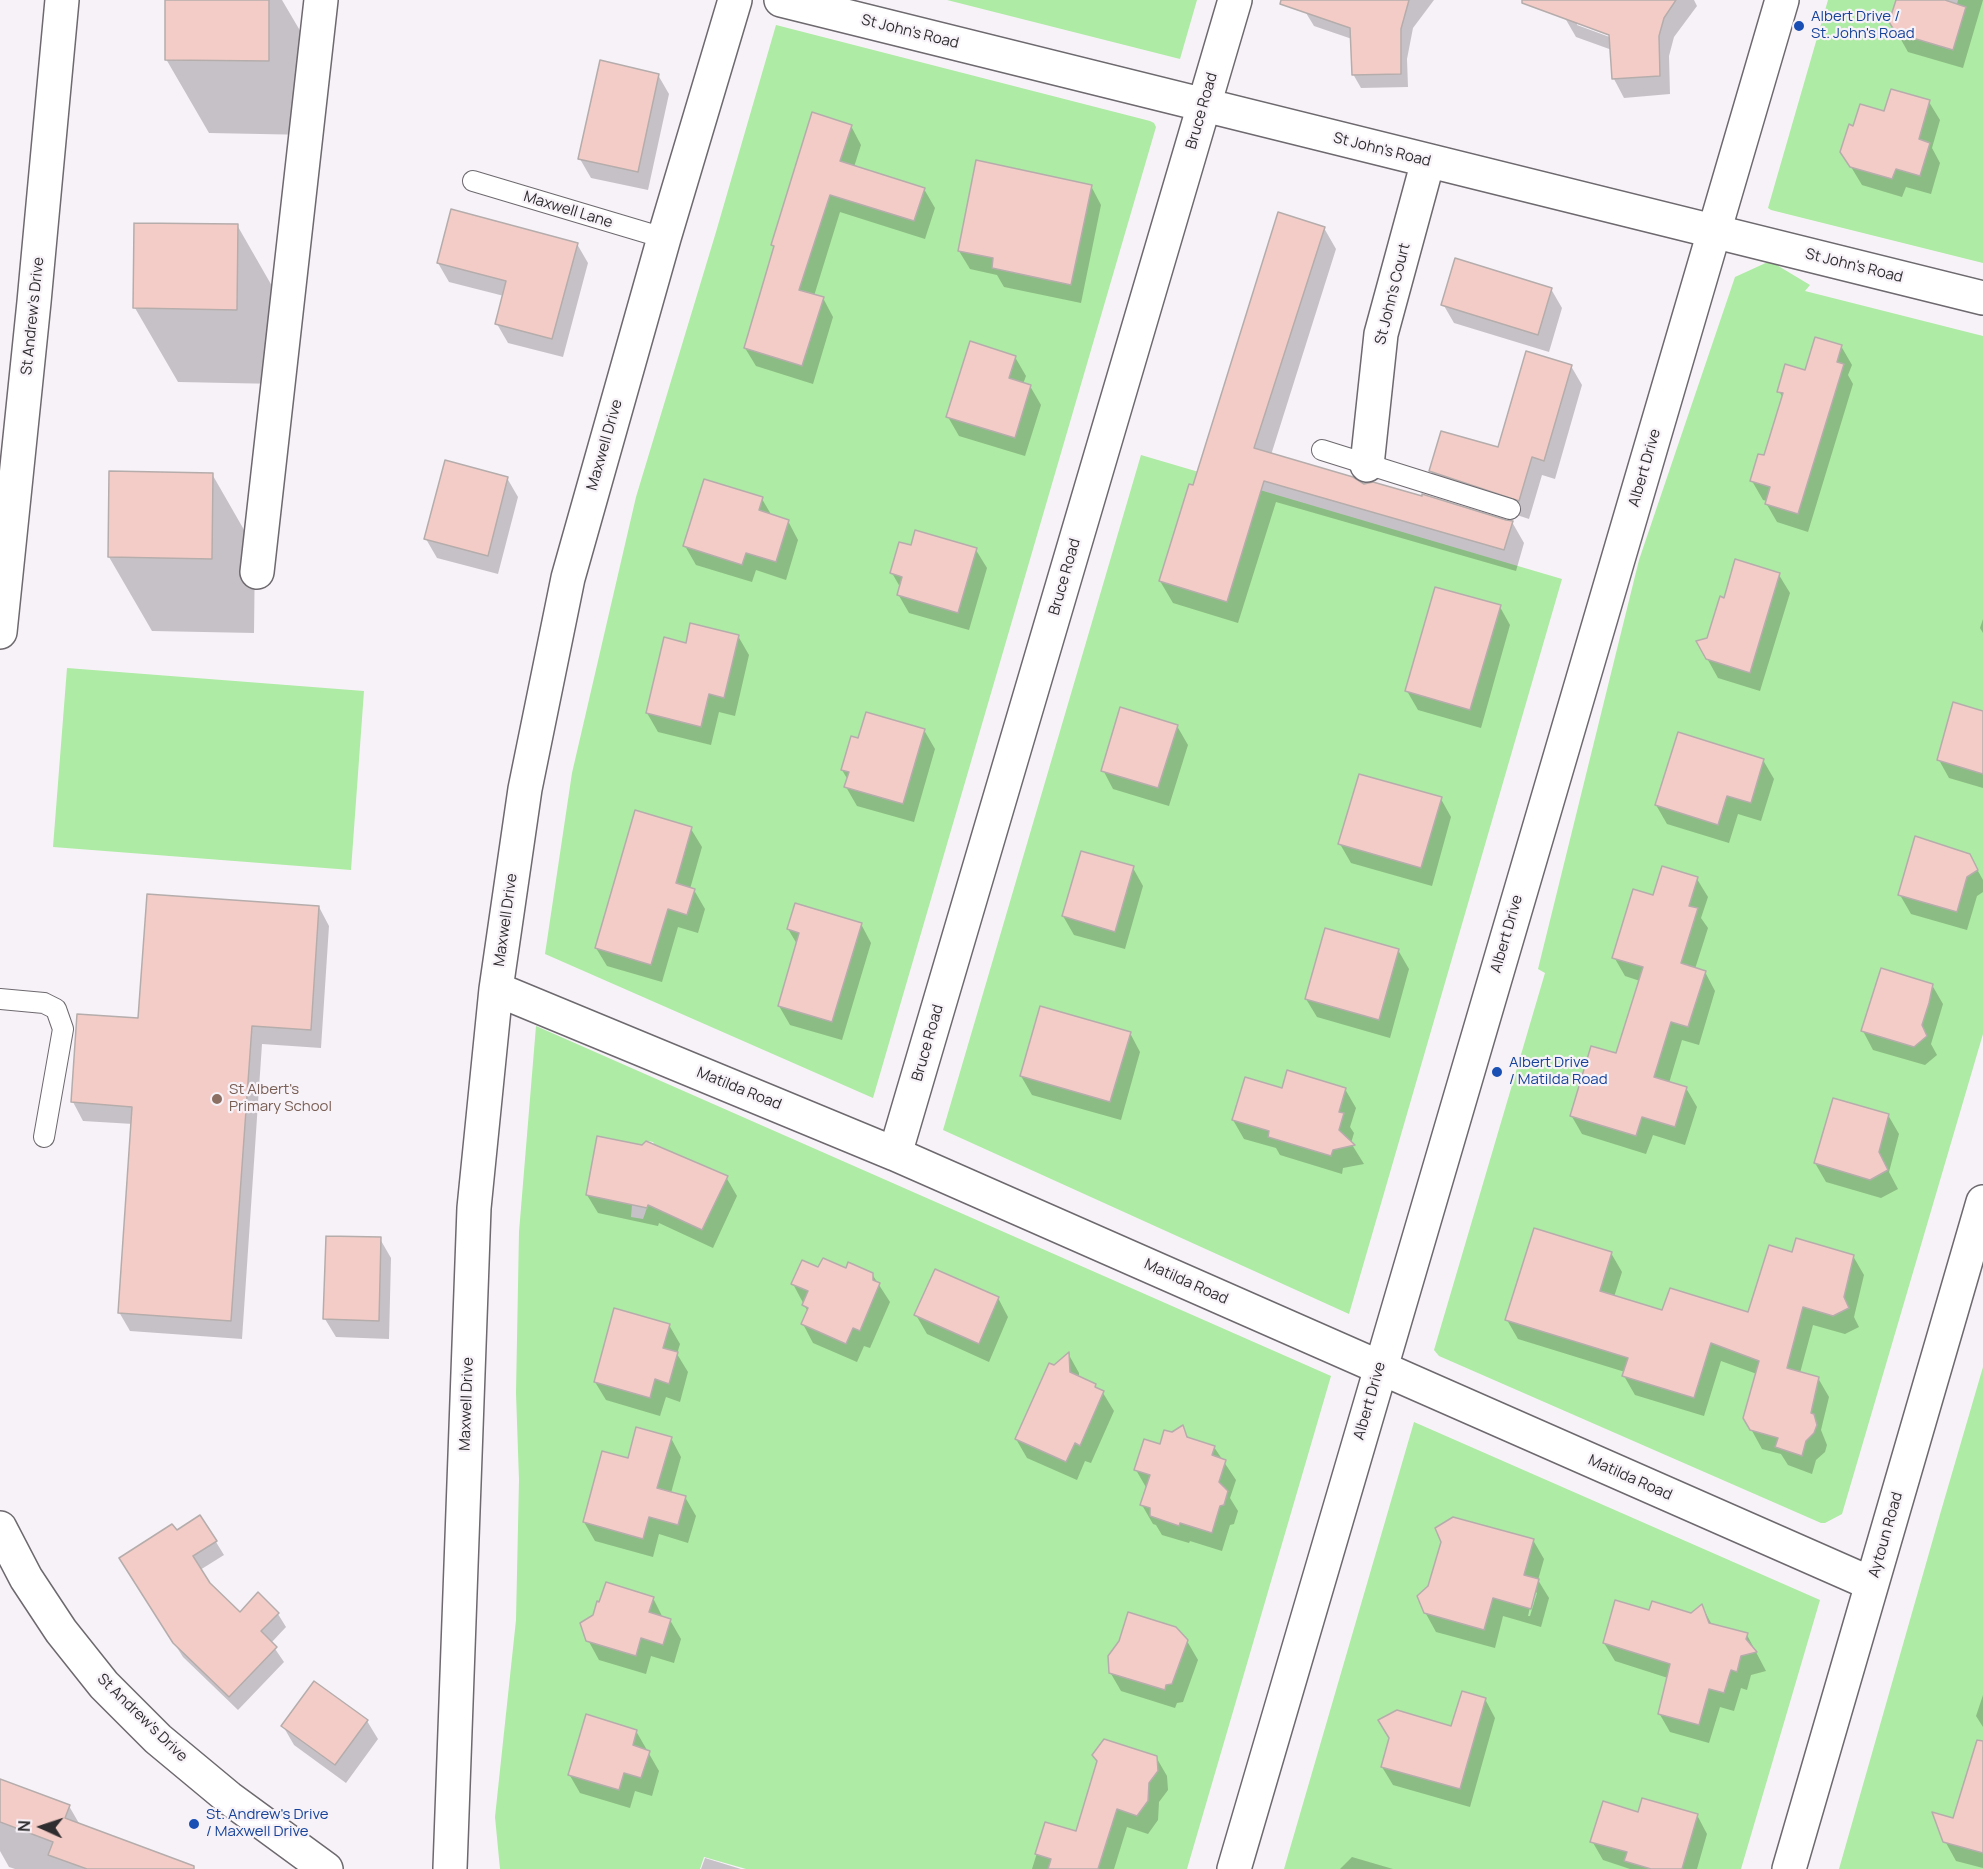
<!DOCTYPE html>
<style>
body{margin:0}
#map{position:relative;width:1983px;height:1869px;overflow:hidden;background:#f7f2f8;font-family:Manrope,sans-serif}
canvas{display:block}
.north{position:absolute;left:12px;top:1797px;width:60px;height:60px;-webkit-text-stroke:4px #f7f2f8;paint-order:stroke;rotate:273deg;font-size:16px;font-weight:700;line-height:24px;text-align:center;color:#2f2d2f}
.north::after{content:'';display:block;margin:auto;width:21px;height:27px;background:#2f2d2f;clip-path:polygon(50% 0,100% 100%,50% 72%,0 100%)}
</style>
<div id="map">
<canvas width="1983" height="1869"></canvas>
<div class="north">N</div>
</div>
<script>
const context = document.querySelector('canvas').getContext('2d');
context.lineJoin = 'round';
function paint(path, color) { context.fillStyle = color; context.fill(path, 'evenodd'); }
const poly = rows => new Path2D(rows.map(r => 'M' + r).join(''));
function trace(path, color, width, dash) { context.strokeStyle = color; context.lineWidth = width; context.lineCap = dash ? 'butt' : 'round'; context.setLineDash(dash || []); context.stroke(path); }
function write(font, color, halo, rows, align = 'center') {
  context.font = font + ' Manrope,sans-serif'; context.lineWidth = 4.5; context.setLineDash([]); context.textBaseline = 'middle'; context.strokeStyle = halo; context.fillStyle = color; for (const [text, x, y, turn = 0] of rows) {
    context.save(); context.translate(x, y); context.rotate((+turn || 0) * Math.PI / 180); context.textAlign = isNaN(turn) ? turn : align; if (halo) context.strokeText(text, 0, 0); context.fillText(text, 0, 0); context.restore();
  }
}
const green = poly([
 [947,0,1197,0,1180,59],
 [1828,0,1896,0,1891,25,1896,33,1952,50,1966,7,1957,4,1958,0,1983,0,1983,263,1771,210,1768,208],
 [776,25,1150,121,1154,123,1156,127,873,1098,545,954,572,773,636,497,716,232],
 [635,811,692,827,676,883,695,889,687,914,668,909,651,964,595,948],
 [795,903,861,923,832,1022,778,1006,799,933,787,929],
 [1770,261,1810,285,1805,291,1983,336,1983,1034,1842,1514,1825,1523,1821,1523,1439,1356,1434,1350,1545,973,1538,969,1639,560,1735,277],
 [1141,455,1562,579,1349,1314,943,1130],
 [1435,587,1500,605,1470,710,1406,691],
 [67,668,364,691,351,870,53,847],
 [536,1026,1331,1376,1187,1869,1084,1869,1035,1854,1051,1859,1048,1869,746,1869,704,1857,700,1869,500,1869,495,1817,516,1620,519,1480,516,1393,519,1232],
 [597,1136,642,1145,647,1141,653,1142,702,1230,648,1205,643,1219,631,1217,632,1205,586,1195],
 [637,1427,671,1437,657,1488,686,1496,677,1524,649,1517,642,1539,583,1522,602,1452,628,1458],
 [1983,1367,1983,1869,1839,1869,1941,1511],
 [1414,1422,1820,1600,1741,1869,1284,1869]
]);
const shadow = poly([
 [167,0,282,0,312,51,311,135,209,133,166,59],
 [1310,0,1434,0,1413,28,1407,59,1408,87,1361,88,1353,74,1352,39,1314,26,1306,13],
 [1570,0,1694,0,1697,6,1674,37,1669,56,1670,94,1624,98,1614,79,1612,50,1576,37,1565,18],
 [1577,22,1617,36,1615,39,1577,25],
 [1898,0,1983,0,1963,68,1908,52,1891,22],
 [658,75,669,94,648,190,591,178,580,159],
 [1929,102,1940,120,1932,148,1940,163,1931,194,1906,187,1902,197,1862,185,1842,152,1854,128,1885,113],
 [851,126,861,145,854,167,924,189,935,208,925,239,840,212,814,296,823,298,833,317,813,384,756,366,745,348,775,249,772,245],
 [1091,186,1101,205,1081,303,1004,287,997,275,970,269,959,251],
 [237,225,280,300,279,384,178,382,135,308],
 [1324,228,1336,249,1271,455,1364,485,1512,522,1524,543,1516,571,1276,502,1238,623,1173,603,1160,581,1194,487],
 [577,244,588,263,563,357,508,343,497,324,504,296,449,282,438,263],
 [1551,289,1562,308,1549,352,1454,323,1443,304],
 [1841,346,1852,365,1848,375,1853,384,1808,532,1777,522,1766,503,1767,501,1763,500,1752,481,1765,457,1783,398,1779,391],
 [1015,357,1026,376,1023,384,1030,386,1041,405,1025,456,959,436,948,417],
 [1571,366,1582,385,1555,479,1542,475,1529,519,1441,490,1431,471,1499,449],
 [212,474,255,549,254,633,152,631,109,557],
 [507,478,518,497,498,574,437,558,426,539],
 [762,499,772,516,788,521,798,540,786,580,756,570,752,582,696,565,685,546],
 [912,547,976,550,987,568,969,630,909,613,898,594,900,587,892,573],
 [1779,575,1790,593,1760,691,1718,678,1698,642,1708,639,1725,599],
 [1500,607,1510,625,1481,728,1418,710,1407,691],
 [1983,619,1983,633,1980,628],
 [738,636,749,655,735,716,719,712,711,745,658,732,647,713,687,645],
 [1983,712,1983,788,1949,778,1939,760],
 [1177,726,1188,745,1169,806,1113,789,1103,770],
 [924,730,935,749,914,822,857,806,846,787,848,780,842,770,859,740],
 [1763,760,1774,779,1761,821,1738,814,1729,843,1667,824,1656,805],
 [1441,799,1451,817,1432,886,1351,863,1340,844],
 [691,829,702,847,690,889,694,890,705,909,698,933,678,927,662,982,607,966,596,948],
 [1969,855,1983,880,1983,892,1977,896,1967,930,1911,914,1900,895],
 [1133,868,1143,886,1125,949,1074,935,1063,916],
 [1697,879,1708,897,1701,918,1708,928,1695,969,1705,972,1715,991,1699,1045,1682,1040,1669,1083,1686,1088,1697,1107,1685,1145,1653,1135,1646,1154,1582,1134,1571,1115,1617,1055,1640,981,1625,976,1614,957,1654,897],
 [319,907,329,926,321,1048,262,1044,242,1339,130,1331,119,1312,133,1124,83,1121,73,1102,79,1015,140,1020],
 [861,924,871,943,842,1040,790,1025,779,1006,797,944,788,929],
 [1398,950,1409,969,1390,1038,1317,1017,1306,999],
 [1932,985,1943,1004,1931,1044,1937,1055,1925,1065,1873,1050,1863,1031],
 [1130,1033,1140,1052,1121,1120,1032,1095,1021,1076],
 [1345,1089,1356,1108,1350,1127,1354,1133,1351,1143,1364,1164,1343,1168,1342,1174,1280,1155,1276,1148,1244,1139,1233,1120,1283,1090],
 [1888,1115,1899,1134,1889,1172,1898,1189,1881,1198,1826,1182,1815,1163],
 [726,1177,737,1196,713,1248,659,1223,658,1226,598,1213,587,1195],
 [380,1239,391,1258,389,1339,336,1337,325,1319],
 [1611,1253,1622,1272,1614,1297,1663,1312,1749,1314,1793,1254,1853,1256,1864,1275,1854,1317,1859,1327,1845,1334,1813,1325,1800,1373,1818,1378,1829,1397,1821,1430,1827,1445,1825,1452,1816,1460,1812,1474,1788,1465,1781,1454,1762,1449,1745,1418,1757,1374,1721,1361,1704,1416,1635,1395,1624,1376,1625,1372,1518,1339,1507,1320],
 [819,1269,872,1274,890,1302,870,1348,864,1346,857,1362,813,1343,803,1324,808,1312,793,1284],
 [998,1298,1008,1317,989,1362,927,1334,916,1315],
 [669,1325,680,1344,677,1354,688,1372,680,1402,666,1397,660,1416,606,1400,595,1382],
 [1069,1355,1079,1373,1079,1378,1095,1385,1098,1390,1103,1393,1114,1411,1091,1463,1085,1461,1077,1480,1027,1458,1016,1439,1054,1367],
 [1182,1427,1189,1439,1214,1447,1236,1480,1230,1498,1238,1511,1234,1524,1230,1525,1222,1551,1190,1541,1189,1543,1162,1535,1156,1525,1153,1524,1142,1505,1147,1489,1136,1470,1172,1434],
 [671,1438,681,1457,671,1493,685,1497,696,1516,688,1543,659,1534,653,1557,595,1541,584,1522,629,1460],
 [176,1532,216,1542,224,1555,200,1570,209,1584,240,1614,278,1614,286,1627,271,1643,284,1662,238,1710,183,1657,129,1572],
 [1533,1540,1544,1559,1538,1580,1549,1598,1541,1627,1503,1616,1495,1648,1436,1632,1425,1612],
 [1534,1590,1537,1593,1530,1616,1528,1616],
 [653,1598,663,1618,670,1620,681,1639,674,1663,651,1656,646,1674,599,1660,588,1640],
 [1702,1606,1712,1625,1747,1635,1766,1671,1751,1675,1747,1690,1741,1688,1734,1711,1720,1707,1709,1743,1670,1732,1659,1713,1668,1678,1615,1661,1604,1643,1650,1612,1691,1614],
 [1187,1641,1198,1660,1183,1702,1177,1703,1175,1708,1121,1691,1110,1672],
 [1983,1695,1983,1727,1976,1716],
 [1485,1699,1495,1718,1470,1807,1393,1785,1382,1767,1452,1728],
 [367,1721,378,1739,346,1783,294,1745,283,1726],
 [636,1731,659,1771,652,1796,635,1791,630,1808,580,1793,569,1774],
 [1093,1755,1156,1757,1167,1776,1168,1790,1159,1802,1158,1820,1148,1834,1127,1827,1114,1869,1032,1869,1046,1824,1077,1833,1098,1764],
 [0,1781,69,1806,80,1825,161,1869,15,1869,9,1867,0,1851],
 [1983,1788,1983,1868,1956,1861,1945,1841,1954,1820],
 [1639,1813,1697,1815,1707,1834,1697,1869,1630,1869,1603,1860,1592,1841],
 [1352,1857,1393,1869,1340,1869],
 [705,1858,741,1869,701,1869]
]);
const building = poly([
 [165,0,269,0,269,61,165,60,165,0],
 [1281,0,1409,0,1401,29,1401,74,1352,75,1350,28,1280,4,1281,0],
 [1522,0,1676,0,1664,18,1659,36,1660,76,1612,79,1609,35,1522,3,1522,0],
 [1896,0,1945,0,1966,7,1953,50,1896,33,1889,22,1896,0],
 [600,60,659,74,638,172,578,159,600,60],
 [1891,89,1930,100,1919,139,1930,143,1920,176,1896,169,1892,179,1850,167,1840,152,1849,124,1853,126,1860,104,1884,111,1891,89],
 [812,112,852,125,840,161,925,188,914,221,830,195,799,290,824,297,802,366,744,348,774,246,771,245,812,112],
 [976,160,1092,185,1071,285,992,268,993,258,958,251,976,160],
 [451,209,578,243,552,339,495,324,506,281,437,263,451,209],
 [1278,212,1325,227,1254,448,1353,477,1364,484,1373,482,1422,496,1422,494,1506,520,1513,521,1504,550,1264,481,1227,602,1159,581,1189,484,1193,485,1278,212],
 [134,223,238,224,237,310,133,308,134,223],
 [1455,258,1552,288,1538,335,1441,305,1455,258],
 [1815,337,1842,345,1837,362,1844,364,1798,514,1765,504,1770,487,1750,481,1758,454,1764,455,1783,393,1777,392,1785,364,1805,370,1815,337],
 [970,341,1016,356,1009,378,1031,385,1015,438,946,417,970,341],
 [1526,351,1572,365,1544,461,1532,457,1519,501,1429,471,1441,431,1498,447,1526,351],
 [445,460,508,477,488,556,424,539,445,460],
 [109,471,213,473,212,559,108,557,109,471],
 [704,479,763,497,759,510,789,520,776,562,746,553,742,565,683,546,704,479],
 [915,530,977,548,958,613,897,595,902,577,890,573,899,542,911,545,915,530],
 [1735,559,1780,573,1750,673,1706,659,1696,641,1707,638,1720,596,1724,598,1735,559],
 [1435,587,1501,605,1470,710,1405,691,1435,587],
 [690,623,739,635,724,698,709,694,701,727,646,713,664,637,686,643,690,623],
 [1953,702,1983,711,1983,774,1937,760,1953,702],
 [1120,707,1178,725,1158,788,1101,771,1120,707],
 [866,712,925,729,903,804,844,787,849,772,841,770,851,736,858,738,866,712],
 [1678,732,1764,759,1751,803,1727,796,1718,825,1655,805,1678,732],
 [1359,774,1442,797,1421,868,1338,844,1359,774],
 [635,810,692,827,676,883,695,889,687,915,668,909,651,965,595,948,635,810],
 [1915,836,1970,854,1978,870,1967,877,1957,912,1898,895,1915,836],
 [1081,851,1134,866,1115,932,1062,916,1081,851],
 [1662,866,1698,877,1689,906,1698,908,1681,963,1706,971,1688,1027,1671,1022,1654,1077,1687,1087,1675,1127,1642,1117,1636,1136,1570,1116,1591,1046,1616,1053,1643,967,1612,958,1633,889,1653,895,1662,866],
 [147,894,319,906,311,1030,252,1026,231,1321,118,1313,132,1107,71,1102,77,1014,138,1018,147,894],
 [795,903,862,923,832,1022,778,1006,799,933,787,929,795,903],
 [1325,928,1399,949,1379,1020,1305,999,1325,928],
 [1881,968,1933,984,1929,1003,1922,1025,1927,1036,1914,1047,1861,1031,1881,968],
 [1040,1006,1131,1032,1110,1102,1020,1076,1040,1006],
 [1287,1070,1346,1088,1339,1112,1344,1113,1339,1130,1355,1145,1333,1150,1331,1156,1268,1137,1269,1131,1232,1120,1245,1077,1282,1088,1287,1070],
 [1833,1098,1889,1114,1879,1152,1888,1170,1870,1180,1814,1163,1833,1098],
 [597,1136,642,1145,646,1141,728,1176,702,1230,648,1205,647,1208,586,1195,597,1136],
 [1534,1228,1612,1252,1600,1291,1662,1310,1670,1288,1748,1312,1769,1245,1792,1252,1796,1238,1854,1255,1844,1297,1849,1308,1833,1316,1803,1307,1787,1368,1819,1377,1811,1413,1814,1414,1817,1425,1814,1433,1806,1441,1802,1456,1775,1447,1778,1438,1750,1430,1743,1418,1759,1361,1711,1343,1694,1398,1622,1376,1628,1358,1505,1320,1534,1228],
 [326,1236,381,1237,379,1321,323,1319,326,1236],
 [823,1258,846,1268,848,1262,873,1273,873,1280,880,1283,860,1331,853,1328,846,1344,801,1324,808,1308,802,1305,808,1291,791,1284,802,1260,818,1267,823,1258],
 [935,1269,999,1297,979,1344,914,1315,935,1269],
 [614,1308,670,1324,663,1348,678,1352,669,1384,655,1379,650,1398,594,1382,614,1308],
 [1069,1352,1070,1372,1096,1384,1095,1387,1104,1391,1080,1446,1075,1443,1066,1462,1015,1439,1049,1363,1054,1365,1069,1352],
 [1183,1425,1187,1437,1215,1446,1212,1455,1226,1460,1219,1482,1228,1491,1224,1505,1220,1506,1212,1533,1180,1523,1179,1526,1150,1516,1150,1508,1140,1505,1150,1475,1134,1470,1144,1439,1160,1444,1164,1430,1172,1432,1183,1425],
 [636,1427,672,1437,657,1488,686,1496,678,1525,649,1517,643,1539,583,1522,602,1451,628,1458,636,1427],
 [200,1515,217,1541,193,1556,210,1583,240,1612,258,1592,279,1613,261,1631,277,1647,229,1697,173,1643,119,1558,172,1524,177,1530,200,1515],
 [1453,1517,1534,1539,1524,1575,1539,1579,1531,1609,1493,1598,1484,1630,1424,1613,1417,1596,1428,1586,1441,1542,1435,1528,1453,1517],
 [606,1582,654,1597,649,1612,671,1619,663,1645,641,1638,636,1656,586,1641,580,1623,593,1615,597,1601,599,1602,606,1582],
 [1615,1600,1649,1610,1652,1601,1691,1613,1702,1604,1709,1623,1748,1633,1746,1639,1757,1652,1741,1656,1737,1672,1731,1670,1724,1693,1709,1689,1699,1725,1658,1714,1670,1664,1603,1643,1615,1600],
 [1128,1612,1176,1627,1188,1640,1172,1684,1166,1685,1165,1690,1109,1673,1108,1656,1119,1641,1128,1612],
 [314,1681,368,1720,335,1765,281,1726,314,1681],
 [1462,1691,1486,1698,1460,1789,1381,1767,1389,1738,1378,1720,1397,1710,1451,1726,1462,1691],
 [586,1714,637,1730,633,1745,650,1751,641,1778,624,1773,619,1790,568,1775,586,1714],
 [1104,1739,1157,1756,1158,1771,1149,1783,1148,1801,1137,1816,1117,1809,1098,1869,1048,1869,1051,1859,1035,1854,1045,1822,1076,1831,1097,1761,1092,1755,1104,1739],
 [1977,1740,1983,1741,1983,1853,1943,1842,1932,1812,1953,1818,1977,1740],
 [0,1779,70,1805,65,1818,194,1866,194,1869,87,1869,48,1855,53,1842,0,1822,0,1779],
 [1642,1798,1698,1814,1682,1869,1651,1869,1624,1861,1627,1852,1590,1842,1603,1801,1638,1812,1642,1798]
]);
const lane = poly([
 [473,181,664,238],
 [1322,450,1510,509],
 [0,999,44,1003,56,1009,63,1029,44,1137]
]);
const street = poly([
 [781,0,1983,298],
 [1367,465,1381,334,1428,161],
 [257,572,321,0],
 [496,989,895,1154,1872,1584],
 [895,1154,1235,0],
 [450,1868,474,1208,496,989,525,789,568,578,664,238,735,0],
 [1789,1869,1983,1202]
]);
const secondary = poly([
 [0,632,34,302,62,0],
 [0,1528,26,1578,61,1631,104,1685,158,1739,229,1798,326,1869],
 [1234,1869,1782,0]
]);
const markers = [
 [1799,26,6,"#1a4fb4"],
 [1497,1072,6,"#1a4fb4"],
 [217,1099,6,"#8d6e63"],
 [194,1824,6,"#1a4fb4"]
];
const transitNames = [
 ["Albert Drive /",1811,17],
 ["St. John's Road",1811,34],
 ["Albert Drive",1509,1063],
 ["/ Matilda Road",1509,1080],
 ["St. Andrew's Drive",206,1815],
 ["/ Maxwell Drive",206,1832]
];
const streetNames = [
 ["St John's Road",910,32,14],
 ["Bruce Road",1202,111,-74],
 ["St John's Road",1382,150,14],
 ["Maxwell Lane",568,210,17],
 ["St John's Road",1854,266,14],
 ["St John's Court",1393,294,-76],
 ["St Andrew's Drive",33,316,-84],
 ["Maxwell Drive",605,445,-74],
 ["Albert Drive",1645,468,-74],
 ["Bruce Road",1065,577,-74],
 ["Maxwell Drive",506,920,-82],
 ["Albert Drive",1507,934,-74],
 ["Bruce Road",928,1043,-74],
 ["Matilda Road",739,1089,22],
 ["Matilda Road",1186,1282,24],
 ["Albert Drive",1370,1401,-74],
 ["Maxwell Drive",467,1404,-88],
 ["Matilda Road",1630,1478,24],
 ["Aytoun Road",1886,1535,-74],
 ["St Andrew's Drive",142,1718,44]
];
const educationNames = [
 ["St Albert's",229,1090],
 ["Primary School",229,1107]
];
paint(green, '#aeeba4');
paint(shadow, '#0003');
paint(building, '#f4ccc7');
trace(building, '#b5adac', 1.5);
trace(lane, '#6d696e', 22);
trace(street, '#6d696e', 36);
trace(secondary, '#6d696e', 36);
trace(lane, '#fff', 20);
trace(street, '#fff', 33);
trace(secondary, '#fff', 33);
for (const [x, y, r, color] of markers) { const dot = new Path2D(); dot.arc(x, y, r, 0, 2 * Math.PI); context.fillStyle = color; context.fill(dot); trace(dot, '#f7f2f8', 2); }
write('15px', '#164399', '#f7f2f8', transitNames, 'left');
write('15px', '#2f2d2f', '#f7f2f8', streetNames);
write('15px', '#785e54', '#f7f2f8', educationNames, 'left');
</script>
